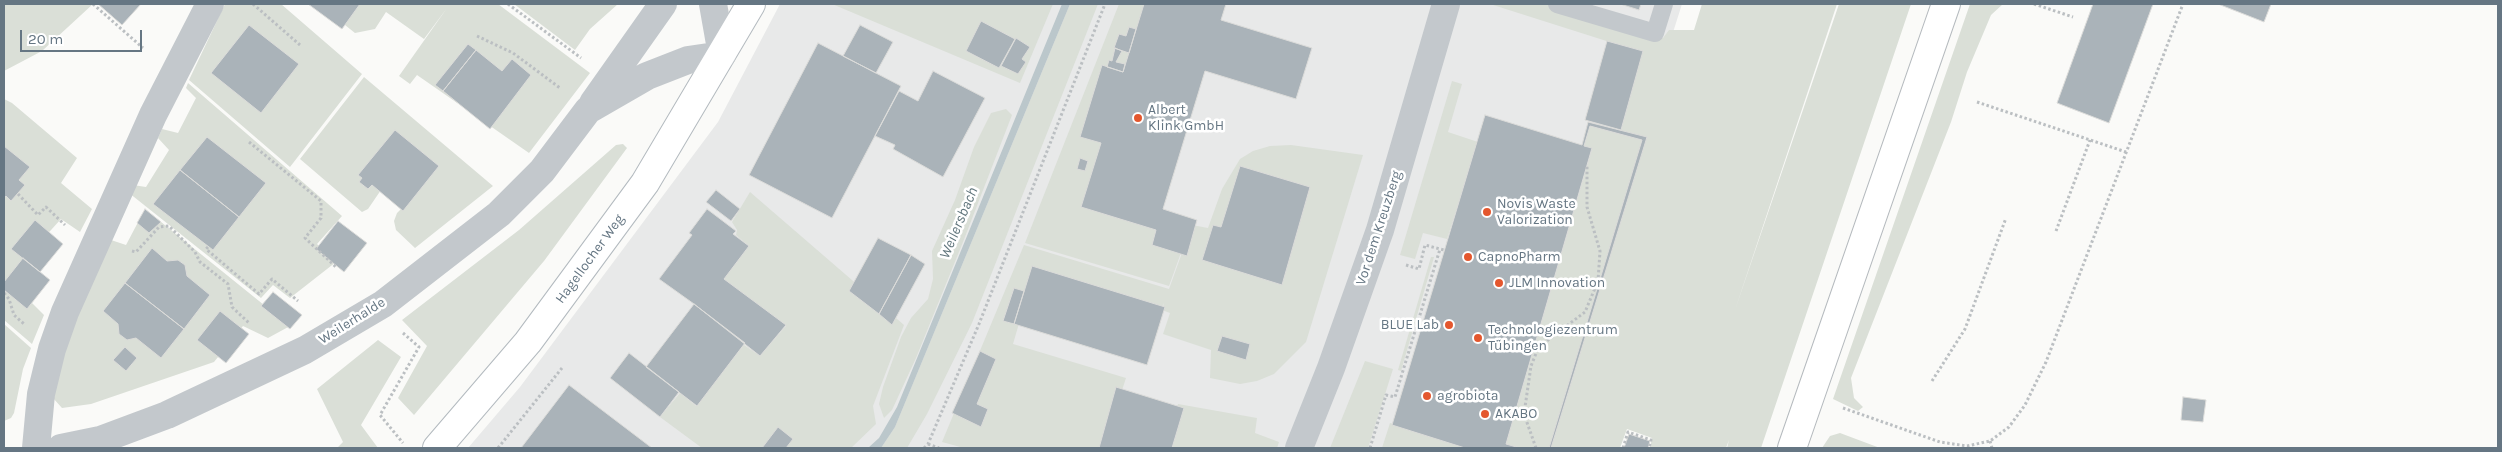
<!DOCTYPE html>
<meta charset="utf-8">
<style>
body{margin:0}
#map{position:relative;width:2502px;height:452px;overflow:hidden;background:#fafaf8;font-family:Karla,sans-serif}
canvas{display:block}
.frame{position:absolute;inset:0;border:5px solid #657683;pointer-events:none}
.scale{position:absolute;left:20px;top:30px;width:122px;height:22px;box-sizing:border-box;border:2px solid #657683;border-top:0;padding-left:6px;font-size:15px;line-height:18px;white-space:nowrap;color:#657683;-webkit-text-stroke:4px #fff;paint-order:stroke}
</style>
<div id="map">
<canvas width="2502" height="452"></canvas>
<div class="frame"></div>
<div class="scale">20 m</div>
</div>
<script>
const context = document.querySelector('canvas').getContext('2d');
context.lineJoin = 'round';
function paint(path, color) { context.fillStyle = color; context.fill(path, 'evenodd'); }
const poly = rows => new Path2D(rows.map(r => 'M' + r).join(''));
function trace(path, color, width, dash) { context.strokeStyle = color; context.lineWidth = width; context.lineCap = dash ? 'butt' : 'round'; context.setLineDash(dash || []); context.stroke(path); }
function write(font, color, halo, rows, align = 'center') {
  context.font = font + ' Karla,sans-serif'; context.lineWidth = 5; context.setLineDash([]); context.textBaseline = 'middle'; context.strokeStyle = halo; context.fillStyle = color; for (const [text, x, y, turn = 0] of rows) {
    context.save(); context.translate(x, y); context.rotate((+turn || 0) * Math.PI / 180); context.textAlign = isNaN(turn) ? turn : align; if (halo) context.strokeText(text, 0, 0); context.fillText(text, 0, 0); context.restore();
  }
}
const built = poly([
 [780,4,1682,4,1541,448,468,448,520,387,718,122]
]);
const green = poly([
 [4,4,93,4,42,51,4,71],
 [225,4,281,4,362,74,290,167,189,80],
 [352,4,498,4,590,73,529,153,417,75,410,84,399,76,447,8,424,39,386,12,375,29,355,33,340,21],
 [514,4,618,4,590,29,575,50],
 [832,4,1053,4,1020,83],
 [1070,4,1098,4,972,323,927,414,907,448,881,448,895,427],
 [1119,4,1149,4,1087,206,1159,229,1182,250,1169,286,1025,243],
 [1490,4,1546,4,1663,38,1669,30,1694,30,1702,4,1837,4,1735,310,1839,4,1911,4,1761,448,1727,448,1729,440,1726,448,1650,448,1652,438,1627,429,1620,448,1521,448,1506,444,1592,149,1584,146,1590,126,1642,140,1645,138,1619,131,1641,52],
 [1970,4,2003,4,1991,15,1967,72,1951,122,1851,378,1854,398,1863,407,1858,411,1833,399],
 [364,77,493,186,415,248,396,230,394,221,397,213,402,208,381,190,368,209,362,212,300,159],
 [1452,81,1462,84,1448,132,1478,142,1447,239,1423,233,1415,259,1400,255],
 [188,83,342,216,317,244,336,262,290,298,273,285,261,298,129,193,133,185,146,187,169,150,158,138,162,129,178,133,196,98,186,88],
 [4,99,12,103,77,158,61,183,92,209,80,232,61,219,32,251,22,293,44,315,32,344,4,320],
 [1006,109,1012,115,963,242,916,358,892,410,884,418,879,404,883,387,901,337,911,318,928,299,933,279,932,251,955,200,974,147,991,113],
 [623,144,627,148,544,261,414,415,398,398,427,346,402,320,519,230,616,145],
 [1291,145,1363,155,1306,342,1274,374,1257,381,1240,384,1210,378,1211,350,1163,334,1170,313,1162,310,1164,303,1160,311,1034,272,1013,344,1126,378,1103,448,964,448,942,442,1024,245,1169,289,1192,225,1208,228,1222,189,1240,159,1253,151,1270,146],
 [750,192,904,325,873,406,876,424,851,448,702,448,660,417,680,393,696,406,744,345,760,356,786,326,724,279,749,246,736,235,737,230,732,222],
 [145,209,290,326,268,338,243,326,214,362,91,404,62,408,53,398,71,329,111,240,126,245],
 [1431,257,1434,257,1401,371,1398,370],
 [4,324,31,348,23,369,14,413,11,418,4,421],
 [378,340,401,357,361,425,378,448,337,448,343,442,317,389],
 [1365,361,1393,369,1368,448,1330,448],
 [1178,404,1257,418,1255,433,1279,442,1277,448,1165,448],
 [1390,423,1477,448,1382,448],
 [1840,433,1880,448,1822,448,1830,436]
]);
const water = poly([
 [1062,4,1070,4,895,427,881,448,868,448,879,438,897,407]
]);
const building = poly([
 [98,4,141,4,122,25,98,4],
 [308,4,360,4,342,29,308,4],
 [1144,4,1226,4,1221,20,1312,48,1296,99,1205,71,1163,209,1197,220,1187,256,1152,245,1156,230,1081,207,1101,143,1080,137,1102,65,1123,72,1144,4],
 [1620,4,1641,4,1639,10,1620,4],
 [2093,4,2153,4,2109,123,2057,103,2093,4],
 [2218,4,2271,4,2264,22,2218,4],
 [981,21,1015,39,999,68,966,51,981,21],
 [249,25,299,64,261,113,211,73,249,25],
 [860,25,893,42,876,73,843,56,860,25],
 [1129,27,1136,29,1129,53,1114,48,1119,34,1126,36,1129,27],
 [1016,38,1030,47,1022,59,1026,62,1018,74,1001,66,1016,38],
 [1607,41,1643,51,1621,130,1585,120,1607,41],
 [818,43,901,86,832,218,749,175,818,43],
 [468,44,476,50,443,91,435,85,468,44],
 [1115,48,1122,51,1116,62,1125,64,1123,72,1107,67,1109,60,1112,61,1115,48],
 [476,50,502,71,512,59,531,75,490,129,443,91,476,50],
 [933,71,985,98,943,177,893,149,895,145,875,136,899,91,918,101,933,71],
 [1485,115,1582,145,1588,122,1647,137,1551,448,1549,448,1642,140,1590,126,1584,146,1592,148,1506,444,1520,448,1465,448,1392,425,1485,115],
 [395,130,439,166,403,211,372,185,368,189,359,182,362,178,358,175,395,130],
 [207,137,266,183,239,217,180,170,207,137],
 [4,146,30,167,19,180,25,185,11,201,6,196,4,198,4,146],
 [1080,158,1088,161,1085,171,1077,169,1080,158],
 [1240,166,1310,187,1282,285,1202,260,1213,225,1221,227,1240,166],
 [180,170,239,217,213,250,153,204,180,170],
 [716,190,740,209,731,221,706,202,716,190],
 [145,209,161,222,149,233,137,223,145,209],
 [707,209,736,231,733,234,749,246,724,279,786,325,760,356,694,304,659,279,692,235,689,233,707,209],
 [35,220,63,244,40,272,11,249,35,220],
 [338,221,367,243,344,272,316,249,338,221],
 [878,238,911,255,879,314,849,291,878,238],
 [152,248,167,261,178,260,185,265,187,276,210,295,184,329,125,283,152,248],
 [911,255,925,264,892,325,879,314,911,255],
 [23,258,50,280,27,309,4,290,4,282,23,258],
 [1032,266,1165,307,1147,365,1014,324,1032,266],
 [125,283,184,329,161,358,136,338,127,340,119,334,118,324,103,311,125,283],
 [1014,288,1024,291,1014,324,1003,321,1014,288],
 [273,292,302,315,290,329,261,306,273,292],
 [694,304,745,343,697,406,646,367,694,304],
 [220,311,249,334,226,363,197,340,220,311],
 [1222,336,1250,344,1246,360,1217,351,1222,336],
 [125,347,137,358,126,371,113,360,125,347],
 [980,351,996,359,977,404,988,409,981,427,952,413,980,351],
 [629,353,679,392,660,417,610,378,629,353],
 [569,385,652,448,521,448,569,385],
 [1116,387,1184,408,1172,448,1099,448,1116,387],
 [2183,397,2206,400,2203,422,2181,420,2183,397],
 [778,427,793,439,786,448,762,448,778,427],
 [1629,434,1650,441,1648,448,1624,448,1629,434]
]);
const path = poly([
 [93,4,143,48],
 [253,4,300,45],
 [508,4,581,58],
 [2034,4,2073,17],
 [477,36,513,53,560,88],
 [1977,102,2126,152],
 [249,142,321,201,321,218,305,238,336,267],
 [18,194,38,215,46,207,65,225],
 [2056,231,2090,140],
 [208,247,206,249,259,294,272,279,298,301],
 [132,251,136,252,159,227,169,226,195,252,200,262,228,284,232,307,249,323],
 [1406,265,1419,269,1425,245,1444,250],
 [4,293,9,299,14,315,24,324],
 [403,333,419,347,380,415,403,443],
 [1932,381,1965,329,2006,218],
 [1843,408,1940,442,1967,446,1990,441,2009,427,2025,405,2046,362,2183,4],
 [1990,441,1992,448],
 [928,444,939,448],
 [498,448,562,368],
 [924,448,928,444,979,324,1105,4],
 [1370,448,1386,395,1395,397,1440,249],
 [1536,448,1524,414,1531,366,1537,351,1548,340,1585,312,1598,281,1600,251,1587,207,1587,166],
 [1623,448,1628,432,1651,440,1649,448]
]);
const lane = poly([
 [1557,4,1655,33,1664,4]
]);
const street = poly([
 [593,103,663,4],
 [36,448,41,394,52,349,65,312,153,115,210,4],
 [61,448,100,440,167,415,305,350,383,304,499,214,542,171,588,110,647,76,688,60,722,55,713,4],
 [1299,448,1331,368,1380,230,1446,4]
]);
const secondary = poly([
 [437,448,528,342,645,183,751,4]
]);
const primary = poly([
 [1792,448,1946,4]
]);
const markers = [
 [1138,118,5,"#e4572e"],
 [1487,212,5,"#e4572e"],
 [1468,257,5,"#e4572e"],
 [1499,283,5,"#e4572e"],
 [1449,325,5,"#e4572e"],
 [1478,338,5,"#e4572e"],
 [1427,396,5,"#e4572e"],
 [1485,414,5,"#e4572e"]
];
const poiNames = [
 ["Albert",1148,110],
 ["Klink GmbH",1148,126],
 ["Novis Waste",1497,204],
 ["Valorization",1497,220],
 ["CapnoPharm",1478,257],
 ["JLM Innovation",1509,283],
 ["BLUE Lab",1439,325,"right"],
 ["Technologiezentrum",1488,330],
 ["Tübingen",1488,346],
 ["agrobiota",1437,396],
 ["AKABO",1495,414]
];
const streetNames = [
 ["Vor dem Kreuzberg",1379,228,-72],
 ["Hagellocher Weg",590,259,-54],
 ["Weilerhalde",352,321,-32]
];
const waterNames = [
 ["Weilersbach",959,223,-67]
];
paint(built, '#e8e9e9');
paint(green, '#dadfd7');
paint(water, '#bbc7cb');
paint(building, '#aab3b9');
trace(building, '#dcdcda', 1);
trace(secondary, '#b3babf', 30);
trace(primary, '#b5babe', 30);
trace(path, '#bbbfc2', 3, [2.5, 2.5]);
trace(lane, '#c3c8cc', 18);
trace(street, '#c3c8cc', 28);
trace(secondary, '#fff', 28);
trace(primary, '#fff', 28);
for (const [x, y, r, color] of markers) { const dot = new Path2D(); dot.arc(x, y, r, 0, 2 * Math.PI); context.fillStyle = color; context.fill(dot); trace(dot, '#fff', 2); }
write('14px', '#657683', '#fff', poiNames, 'left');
write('14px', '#657683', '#fff', streetNames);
write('italic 15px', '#60757c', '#fff', waterNames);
</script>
